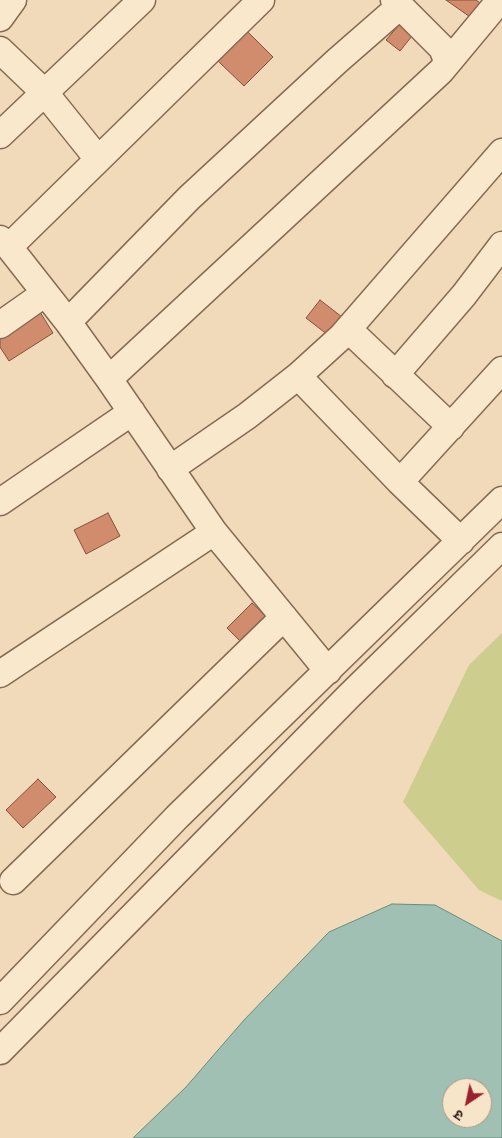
<!DOCTYPE html>
<meta charset="utf-8">
<style>
body{margin:0}
#map{position:relative;width:502px;height:1138px;overflow:hidden;background:#f0daba;font-family:"Times New Roman","Noto Sans Devanagari",serif}
canvas{display:block}
.north{position:absolute;left:442px;top:1078px;width:50px;height:50px;box-sizing:border-box;background:#f7e5ca;border:1px solid #a99884;border-radius:50%;rotate:214deg;font-size:14px;font-weight:700;line-height:20px;text-align:center;color:#35241a}
.north::after{content:'';display:block;margin:auto;width:18px;height:22px;background:#99212e;clip-path:polygon(50% 0,100% 100%,50% 72%,0 100%)}
</style>
<div id="map">
<canvas width="502" height="1138"></canvas>
<div class="north">उ</div>
</div>
<script>
const context = document.querySelector('canvas').getContext('2d');
context.lineJoin = 'round';
function paint(path, color) { context.fillStyle = color; context.fill(path, 'evenodd'); }
const poly = rows => new Path2D(rows.map(r => 'M' + r).join(''));
function trace(path, color, width, dash) { context.strokeStyle = color; context.lineWidth = width; context.lineCap = dash ? 'butt' : 'round'; context.setLineDash(dash || []); context.stroke(path); }
const green = poly([
 [502,633,502,901,479,890,403,802,469,665]
]);
const water = poly([
 [392,904,435,905,502,941,502,1138,133,1138,186,1087,244,1020,329,932,392,904],
 [452,1088,482,1088,482,1118,452,1118,452,1088]
]);
const building = poly([
 [446,0,476,0,483,5,473,19,446,0],
 [399,25,412,36,400,51,386,40,399,25],
 [247,31,273,57,244,86,218,61,247,31],
 [320,300,342,317,328,335,306,318,320,300],
 [40,312,53,333,9,361,0,347,0,337,40,312],
 [108,513,120,536,86,554,74,530,108,513],
 [252,603,266,616,241,642,227,628,252,603],
 [38,779,56,797,23,828,6,810,38,779]
]);
const minor = poly([
 [0,18,13,0],
 [0,50,45,93,98,159],
 [446,65,500,0],
 [0,135,142,0],
 [0,239,9,247,68,322,109,379,214,532,328,671],
 [9,247,261,0],
 [68,322,189,198,337,61,400,6],
 [0,325,44,294],
 [348,329,451,427],
 [395,375,464,295,502,245],
 [298,376,400,482,461,541],
 [109,379,441,71,446,65,446,58,442,48,394,0],
 [170,469,247,416,298,376,342,336,502,152],
 [400,482,502,370],
 [0,502,132,412],
 [0,674,214,532],
 [13,881,284,617],
 [0,1001,177,817,502,500],
 [0,1051,349,696,502,546]
]);
paint(green, '#cdcd8e');
paint(water, '#9fc0b3');
trace(water, '#668d80', 1);
paint(building, '#d08c6d');
trace(building, '#875038', 1);
trace(minor, '#876a54', 29);
trace(minor, '#fae8cd', 26);
</script>
